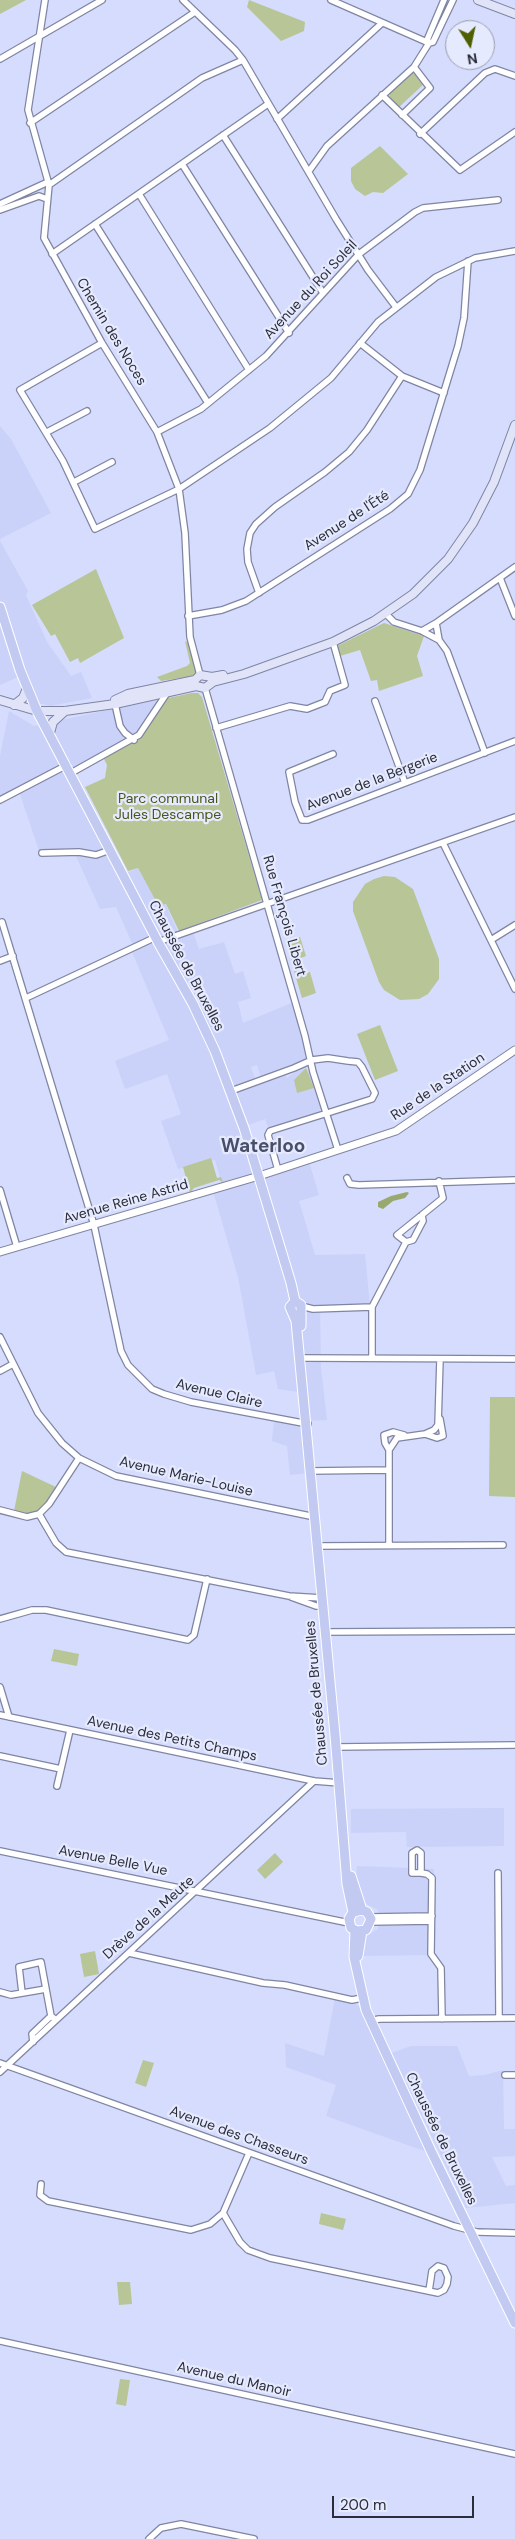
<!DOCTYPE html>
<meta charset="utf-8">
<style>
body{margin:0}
#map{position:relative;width:515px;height:2539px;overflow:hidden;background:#d5dcfd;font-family:"DM Sans",sans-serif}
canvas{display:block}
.north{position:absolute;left:445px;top:20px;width:50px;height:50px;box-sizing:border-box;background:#e6eafe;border:1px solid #9b9eb0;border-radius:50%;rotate:170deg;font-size:14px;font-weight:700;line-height:20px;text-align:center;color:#2b2d3a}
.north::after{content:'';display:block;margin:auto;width:18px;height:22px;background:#4e5e00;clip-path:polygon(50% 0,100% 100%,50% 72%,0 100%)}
.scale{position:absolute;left:332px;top:2496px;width:142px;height:22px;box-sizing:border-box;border:2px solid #2b2d3a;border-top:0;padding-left:6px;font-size:15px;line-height:18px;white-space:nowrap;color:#2b2d3a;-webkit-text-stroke:4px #e6eafe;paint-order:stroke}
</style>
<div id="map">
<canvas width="515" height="2539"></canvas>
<div class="north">N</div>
<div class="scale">200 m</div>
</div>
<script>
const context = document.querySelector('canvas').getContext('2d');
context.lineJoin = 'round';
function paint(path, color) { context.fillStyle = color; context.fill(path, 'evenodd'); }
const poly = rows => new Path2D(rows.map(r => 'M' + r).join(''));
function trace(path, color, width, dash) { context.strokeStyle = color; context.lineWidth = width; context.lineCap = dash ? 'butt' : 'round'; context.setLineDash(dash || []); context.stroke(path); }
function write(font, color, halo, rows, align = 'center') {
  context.font = font + ' "DM Sans",sans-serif'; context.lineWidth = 4.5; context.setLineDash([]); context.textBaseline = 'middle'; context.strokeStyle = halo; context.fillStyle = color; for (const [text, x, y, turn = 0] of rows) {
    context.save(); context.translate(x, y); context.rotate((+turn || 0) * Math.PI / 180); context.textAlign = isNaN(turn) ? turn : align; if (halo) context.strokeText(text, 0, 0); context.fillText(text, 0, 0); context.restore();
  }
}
const built = poly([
 [0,426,11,439,51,513,0,539],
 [0,541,28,591,26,595,47,642,71,676,81,672,92,698,50,706,38,703,24,670,16,678,0,685],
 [168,697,129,746,70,776,121,875,138,868,158,905,165,903,180,937,193,932,199,949,224,942,235,974,243,971,251,998,238,1002,243,1023,294,1002,314,1065,305,1068,308,1070,321,1110,321,1113,269,1129,265,1119,240,1128,253,1176,222,1185,215,1160,178,1169,161,1121,181,1114,167,1074,125,1089,115,1061,169,1040,132,952,135,950,116,907,100,909,75,854,41,857,18,788,0,796,0,756,9,711,34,726],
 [257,1065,261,1078,299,1069,287,1078,284,1074,257,1084,251,1067],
 [309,1162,319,1195,299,1201,315,1255,365,1254,370,1306,320,1307,321,1368,327,1420,303,1421,308,1473,290,1475,287,1446,272,1441,274,1421,299,1419,298,1392,278,1389,274,1371,256,1375,238,1277,213,1191],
 [504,1808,504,1846,407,1847,406,1832,351,1833,351,1809],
 [357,1866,434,1869,435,1955,362,1956,365,1937,378,1929,378,1910,361,1901,355,1887],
 [335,1998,358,2005,427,2152,326,2116,336,2085,286,2067,285,2043,324,2056],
 [411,2046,457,2046,469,2076,485,2075,503,2070,504,2129,515,2129,515,2156,492,2157,506,2186,515,2185,515,2203,466,2208,392,2053]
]);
const green = poly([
 [0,0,26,0,0,14],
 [249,0,305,22,304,31,281,41,247,7],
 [412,72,426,82,398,108,389,99,390,91],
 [380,146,408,174,383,193,373,192,365,196,355,189,351,181,351,168],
 [96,569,124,638,80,663,78,658,70,662,55,634,51,636,32,605],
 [384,623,424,636,417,656,423,676,379,691,377,680,371,681,360,650,340,656,337,646],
 [185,641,190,644,196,671,194,676,161,681,157,677,187,666,190,663],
 [192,693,198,693,202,697,262,900,179,931,166,904,158,905,138,868,128,871,85,787,105,778,107,765,104,759,138,738,168,698],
 [384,876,395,877,413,889,439,959,439,979,428,994,419,999,400,1000,384,990,379,982,353,911,353,902,365,884,374,879],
 [300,937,306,956,298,959,293,966,286,941],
 [296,970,303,974,310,972,316,993,302,998,294,971],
 [380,1025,398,1071,375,1080,357,1034],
 [306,1068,314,1088,297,1093,294,1080],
 [211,1158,217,1178,221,1177,223,1182,219,1180,194,1188,190,1193,183,1167],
 [490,1397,515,1397,515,1497,489,1496],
 [22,1471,58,1488,48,1503,39,1511,26,1515,14,1511],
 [54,1649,79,1654,77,1666,51,1661],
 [275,1853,283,1862,265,1879,257,1870],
 [95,1951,99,1974,84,1977,80,1954],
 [143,2060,154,2063,146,2087,135,2083],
 [321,2213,346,2219,343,2230,319,2224],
 [117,2282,130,2282,132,2304,119,2305],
 [120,2379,130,2380,126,2406,116,2404]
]);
const water = poly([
 [407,1192,409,1193,405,1198,393,1201,383,1209,378,1207,378,1202,391,1196]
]);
const minor = poly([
 [45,0,28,110,49,185,44,238,102,343,157,432,179,489,185,533,190,637,200,675],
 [183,0,235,50,243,60,336,219,368,270,396,307],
 [331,0,429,43],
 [429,43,427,40,444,0],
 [0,59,102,0],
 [382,95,460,170,515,132],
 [402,115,430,88,414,67],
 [277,119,382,23],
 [30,123,195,12],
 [420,134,485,73,495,69,515,76],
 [223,135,323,293],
 [182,164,289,333],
 [309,171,327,146,414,67,429,43,433,42,453,0],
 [49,185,202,78,243,60],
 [139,194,249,370],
 [0,204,48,182],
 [0,210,39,196,47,199],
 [95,224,208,403],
 [52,254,268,104],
 [102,343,20,390,63,461,95,529,179,489,270,428,331,378,378,322,436,277,475,258,515,251],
 [360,343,402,376,444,393],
 [47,432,87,411],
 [157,432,201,409,266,356,359,254,415,212,423,208,498,200],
 [74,482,112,462],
 [500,578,515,616],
 [259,593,248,562,247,549,250,533,256,524,275,507,325,472,349,452,367,430,402,376],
 [386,614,394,622,422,631,439,640],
 [188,616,222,610,246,601,390,509,408,494,420,470,458,346,464,318,468,261],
 [436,623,439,640,447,651,485,753],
 [422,631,436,623,515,567],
 [205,688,305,1036,313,1072,338,1150],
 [375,701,405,783],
 [115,704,120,726,125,733,134,740],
 [216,728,290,706,307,709,325,702,330,691,345,685,333,642],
 [333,754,289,772,295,802,302,820,308,820,515,741],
 [71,773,139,735,167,693],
 [0,800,67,765],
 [443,843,515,989],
 [42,853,79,852,96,855,110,850],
 [2,922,94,1225,121,1351,128,1365,152,1389,164,1394,191,1402,308,1424],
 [491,940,515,925],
 [158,942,515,817],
 [0,961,13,956],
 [26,998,156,937],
 [231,1091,294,1068,312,1060,328,1058,348,1061,358,1062,362,1067,375,1093,372,1099,270,1131,268,1135,278,1170],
 [347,1178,350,1184,359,1185,515,1180],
 [0,1190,17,1247],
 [406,1242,397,1235,443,1198,439,1181],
 [406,1242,413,1240,423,1221,422,1215],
 [301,1306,313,1309,372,1307,406,1242],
 [372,1307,372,1358],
 [0,1337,38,1413,62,1443,79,1458,116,1476,315,1517],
 [305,1358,515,1359],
 [0,1371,13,1364],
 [425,1434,437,1438,443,1436,440,1419],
 [389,1450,385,1443,384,1435,393,1432,404,1435],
 [309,1471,388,1470],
 [0,1510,27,1517,39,1514,49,1504,79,1458],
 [39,1514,56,1543,66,1552,289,1596,322,1598],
 [389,1545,389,1450,397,1438,425,1434,434,1430,438,1425,440,1359],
 [318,1546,503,1545],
 [291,1597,316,1606,323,1606],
 [0,1619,32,1610,46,1610,188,1640,194,1635,207,1579],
 [325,1632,515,1631],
 [0,1687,9,1717],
 [0,1715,314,1781,340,1783],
 [336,1747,515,1745],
 [0,1756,61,1769],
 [57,1786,70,1730],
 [0,1851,349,1923],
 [421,1873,412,1873,412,1853,417,1850,421,1853,421,1873,427,1874,432,1878,431,1954,441,1968,442,2019],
 [498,1873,499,2018],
 [370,1917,432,1916],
 [371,1922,431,1921],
 [129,1953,263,1983,285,1985,352,2000,362,1998],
 [0,1992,11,1995,46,1989],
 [22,1993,19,1967,41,1962,51,2016,56,2020],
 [370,2021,379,2019,515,2018],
 [33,2042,32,2034,51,2016],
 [0,2063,454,2226,477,2232,515,2233],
 [0,2072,314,1781],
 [505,2075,515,2075],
 [41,2184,40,2195,48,2201,191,2230,210,2224,223,2213,249,2153],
 [223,2213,240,2242,248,2250,270,2258,438,2293,444,2290,447,2284,448,2277,444,2268,438,2266,432,2271,429,2291],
 [0,2341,515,2454],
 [149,2539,161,2528,181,2524,254,2539]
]);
const tertiary = poly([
 [0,1252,259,1176,396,1131,515,1050]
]);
const secondary = poly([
 [478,0,515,14],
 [195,680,200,675,212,677,223,675],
 [196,686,205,688,213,682,244,674,333,642,374,621,413,594,448,559,473,523,494,482,515,425],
 [0,700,37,711,65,711,115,704,196,686],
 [115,700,128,694,195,680],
 [14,705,23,698,27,688],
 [50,733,53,722,65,711]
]);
const primary = poly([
 [0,607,20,670,37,711,158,942,193,1004,215,1051,244,1128,291,1283,295,1301,290,1307,296,1321,335,1735,347,1884,353,1912],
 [295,1301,301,1305,301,1326],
 [351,1876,362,1910,367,1912,371,1919,366,1930,357,1931,351,1928,349,1919,353,1912,362,1910],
 [355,1930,354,1957,366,2010,431,2151,515,2323],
 [358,1956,362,1931]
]);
const streetNames = [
 ["Avenue du Roi Soleil",311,290,-47],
 ["Chemin des Noces",111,332,59],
 ["Avenue de l'Été",347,521,-33],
 ["Avenue de la Bergerie",372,782,-21],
 ["Rue François Libert",284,916,74],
 ["Chaussée de Bruxelles",186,966,62],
 ["Rue de la Station",438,1087,-34],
 ["Avenue Reine Astrid",126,1202,-16],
 ["Avenue Claire",219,1394,13],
 ["Avenue Marie-Louise",186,1477,13],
 ["Chaussée de Bruxelles",317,1693,-95],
 ["Avenue des Petits Champs",172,1739,12],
 ["Avenue Belle Vue",113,1861,11],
 ["Drève de la Meute",149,1918,-42],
 ["Avenue des Chasseurs",239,2136,20],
 ["Chaussée de Bruxelles",441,2139,64],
 ["Avenue du Manoir",234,2380,13]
];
const parkNames = [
 ["Parc communal",168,799],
 ["Jules Descampe",168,815]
];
const districtNames = [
 ["Waterloo",263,1147]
];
paint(built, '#cad2fa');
paint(green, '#b8c596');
paint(water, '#99a86f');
trace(minor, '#7f85a2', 8);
trace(tertiary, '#7f85a2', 9);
trace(secondary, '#7f85a2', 10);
trace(primary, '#fff', 11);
trace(minor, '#fff', 5.5);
trace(tertiary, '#fff', 7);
trace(secondary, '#e1e4f8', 8);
trace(primary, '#c2caf1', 9);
write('14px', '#2b2d3a', '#e6eafe', streetNames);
write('14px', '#495617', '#e6eafe', parkNames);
write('bold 19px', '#494e69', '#e6eafe', districtNames);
</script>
